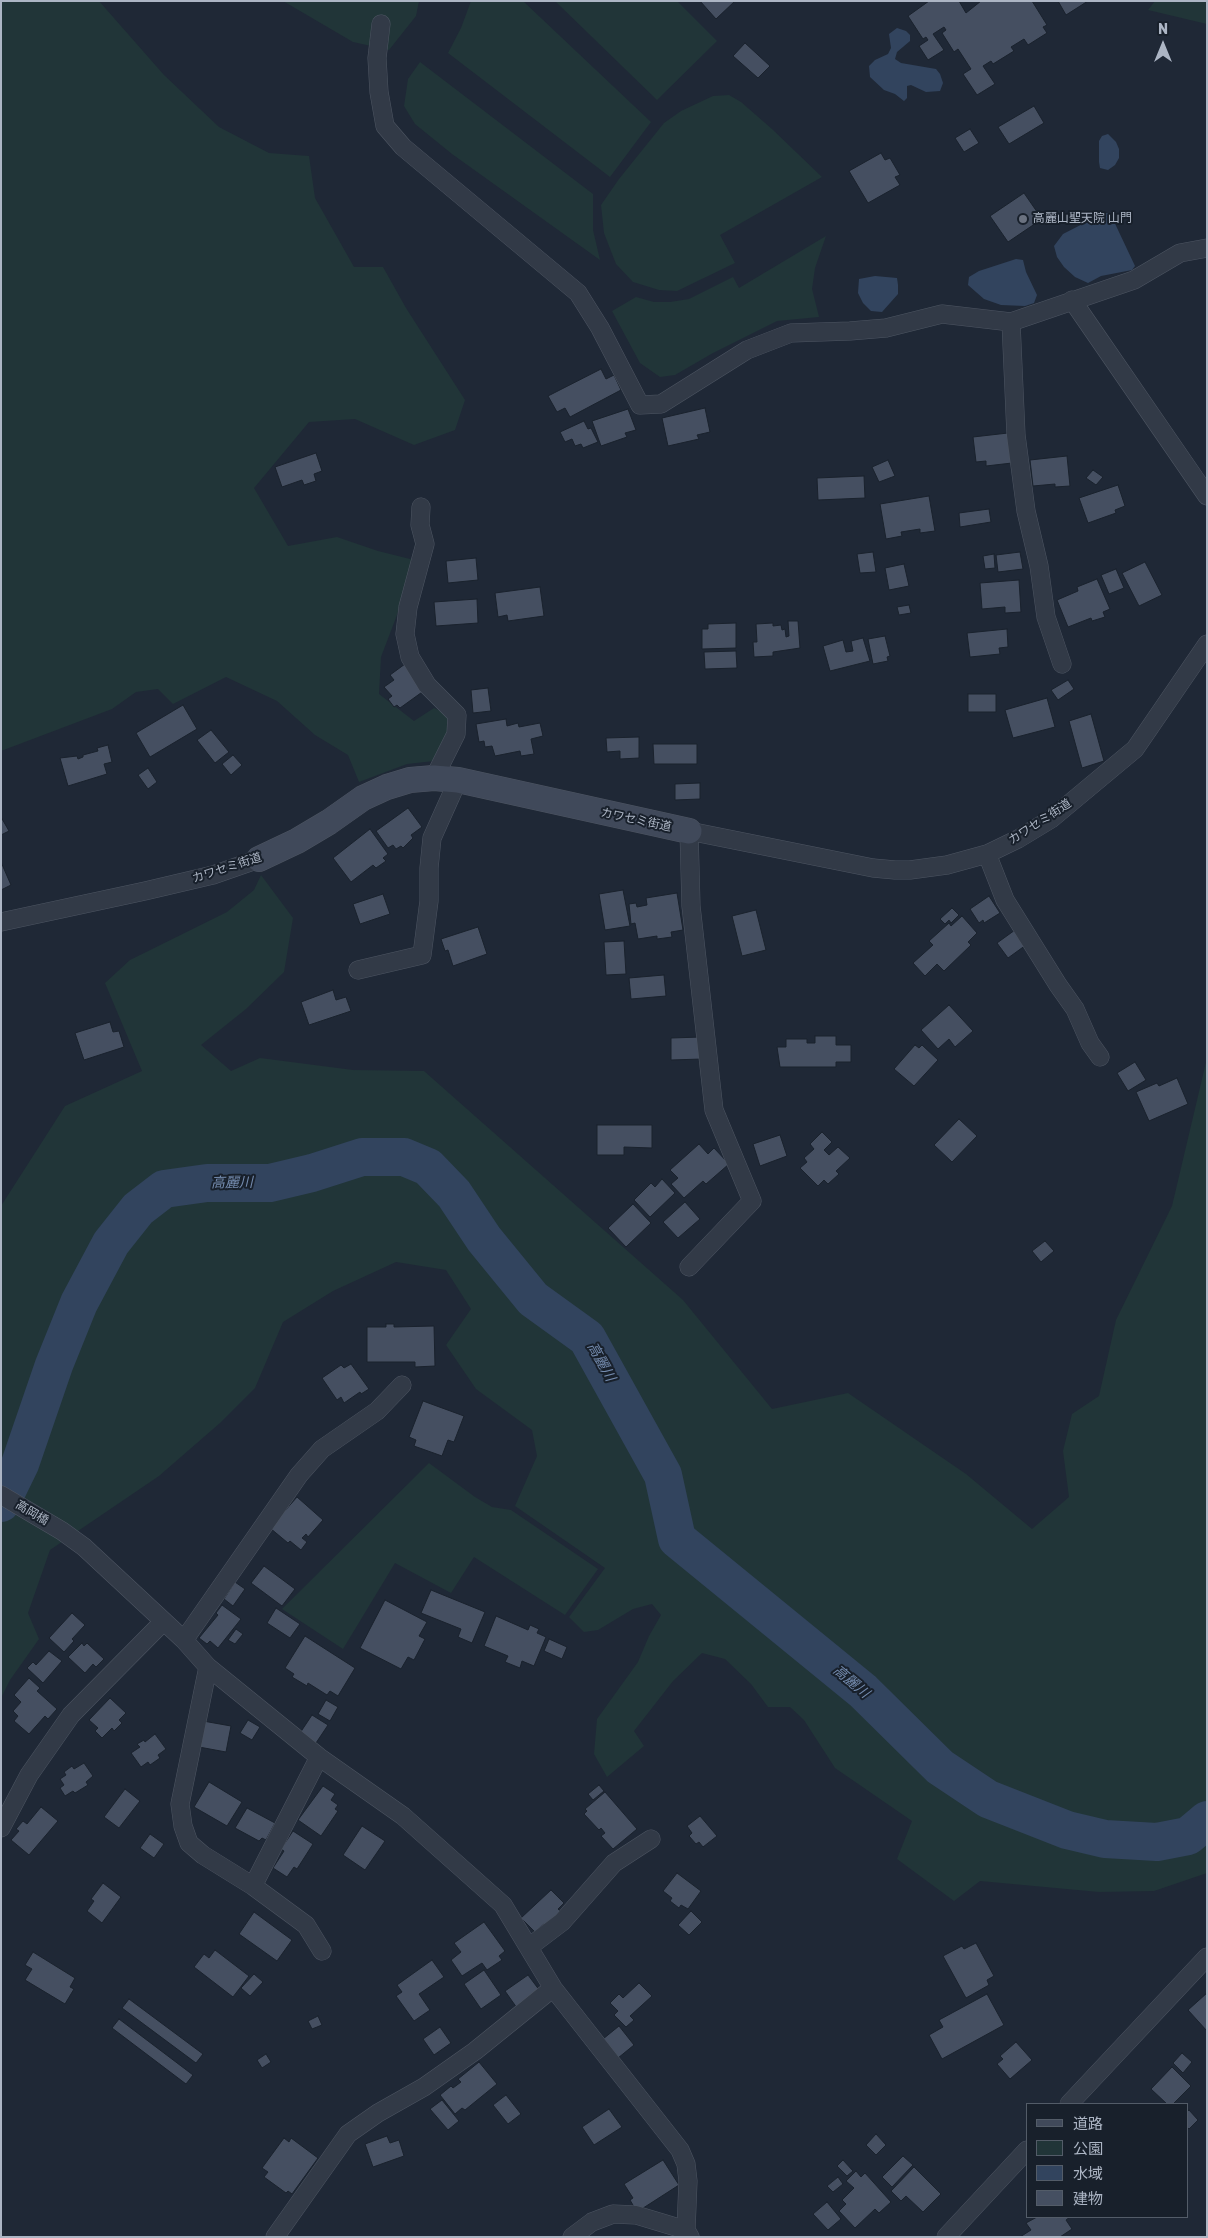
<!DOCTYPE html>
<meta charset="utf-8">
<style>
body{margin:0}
#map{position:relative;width:1208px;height:2238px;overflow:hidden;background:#1f2836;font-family:Rubik,"Noto Sans JP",sans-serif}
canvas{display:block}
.frame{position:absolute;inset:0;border:2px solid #acb5c4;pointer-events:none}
.legend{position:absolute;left:1026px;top:2103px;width:162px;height:115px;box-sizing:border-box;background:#18202b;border:1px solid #535c68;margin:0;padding:6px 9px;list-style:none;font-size:15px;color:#acb5c4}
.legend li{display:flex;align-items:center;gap:10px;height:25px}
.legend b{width:25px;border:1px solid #535c68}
.north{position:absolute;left:1138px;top:20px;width:50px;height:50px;-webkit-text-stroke:4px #18202b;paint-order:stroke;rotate:0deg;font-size:14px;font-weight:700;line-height:20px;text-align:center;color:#acb5c4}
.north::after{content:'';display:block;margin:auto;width:18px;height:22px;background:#acb5c4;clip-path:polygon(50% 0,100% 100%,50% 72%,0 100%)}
</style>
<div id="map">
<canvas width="1208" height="2238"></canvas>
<div class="frame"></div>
<ul class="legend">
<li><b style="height:6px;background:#40495a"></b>道路</li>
<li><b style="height:14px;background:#213538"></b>公園</li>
<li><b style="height:14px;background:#32445e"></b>水域</li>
<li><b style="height:14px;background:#454f61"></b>建物</li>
</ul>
<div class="north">N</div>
</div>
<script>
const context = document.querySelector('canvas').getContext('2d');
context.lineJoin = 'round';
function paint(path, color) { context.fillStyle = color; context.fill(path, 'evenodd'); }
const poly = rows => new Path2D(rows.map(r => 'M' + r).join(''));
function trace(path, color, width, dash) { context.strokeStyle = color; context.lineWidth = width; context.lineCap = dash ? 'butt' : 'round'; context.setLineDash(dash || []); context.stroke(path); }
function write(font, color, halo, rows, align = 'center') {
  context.font = font + ' Rubik,"Noto Sans JP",sans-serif'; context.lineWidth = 4; context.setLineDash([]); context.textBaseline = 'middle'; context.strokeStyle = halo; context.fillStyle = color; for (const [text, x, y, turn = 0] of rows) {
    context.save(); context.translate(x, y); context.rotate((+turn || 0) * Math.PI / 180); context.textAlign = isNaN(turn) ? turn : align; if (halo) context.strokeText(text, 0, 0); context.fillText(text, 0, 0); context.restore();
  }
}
const green = poly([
 [1,1,99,1,164,75,219,127,269,153,309,156,315,198,354,267,383,267,406,308,465,400,455,430,414,445,355,419,309,422,254,488,288,546,337,537,378,551,414,560,397,615,381,657,379,694,414,721,434,708,451,716,448,734,434,761,407,764,359,782,348,755,315,735,277,701,226,677,173,704,158,689,136,692,112,709,1,751],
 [283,1,419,1,416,16,389,50,353,42],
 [471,1,523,1,651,122,610,177,448,53,461,28],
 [555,1,677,1,717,41,657,100],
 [1155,1,1207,1,1207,24,1148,10],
 [420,62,593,194,593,230,600,260,452,154,415,124,404,106,408,79],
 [729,95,741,102,772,129,822,177,720,235,735,263,677,291,659,290,633,282,616,264,604,233,601,205,619,179,664,123,681,111,713,96],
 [826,236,815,268,812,289,819,317,777,321,713,353,675,375,660,377,640,363,612,311,636,297,654,302,670,302,689,299,733,277,739,288],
 [261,875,293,918,284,972,246,1009,201,1045,231,1071,260,1058,353,1070,424,1071,683,1300,772,1409,848,1393,966,1474,1032,1529,1069,1497,1063,1451,1072,1414,1099,1396,1116,1320,1172,1206,1207,1058,1207,1873,1154,1891,1099,1892,980,1881,954,1901,897,1859,912,1821,835,1768,804,1720,790,1707,768,1707,751,1684,725,1659,702,1653,673,1681,634,1731,644,1746,607,1777,594,1754,597,1719,638,1662,649,1636,661,1615,652,1604,633,1609,598,1630,584,1632,569,1617,605,1568,515,1506,537,1456,532,1430,476,1389,446,1345,471,1309,446,1270,396,1262,333,1291,283,1322,255,1388,220,1423,159,1476,50,1550,28,1613,39,1639,10,1680,1,1698,1,1206,65,1106,142,1071,105,983,130,960,227,912,254,890],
 [429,1463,475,1497,492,1507,511,1510,598,1569,565,1615,474,1557,451,1593,395,1563,343,1649,282,1609]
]);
const water = poly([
 [897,28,906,31,910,35,910,41,897,52,895,59,901,63,936,69,940,74,943,83,940,91,926,92,911,85,907,86,907,98,904,101,895,94,884,90,870,77,869,66,875,60,888,54,891,48,889,34],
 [1108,134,1116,142,1119,149,1119,158,1115,165,1108,170,1100,168,1099,162,1099,141,1102,136],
 [1104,213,1110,213,1135,266,1132,270,1101,276,1088,283,1075,277,1064,267,1057,257,1054,246,1063,234],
 [1016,259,1023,260,1026,272,1037,295,1034,303,1025,306,1001,305,984,299,968,285,969,277,979,271],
 [875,276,897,278,898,285,898,294,882,312,871,311,863,303,858,293,859,279]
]);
const river = poly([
 [1,1503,20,1464,54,1365,79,1303,111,1243,138,1209,164,1189,207,1183,270,1183,312,1173,362,1157,404,1157,428,1167,454,1194,484,1239,533,1299,587,1338,663,1475,677,1539,863,1691,940,1767,988,1799,1067,1830,1105,1839,1157,1842,1188,1836,1207,1820]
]);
const building = poly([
 [700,1,735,1,716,19,700,1],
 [959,1,966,13,981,1,1032,1,1047,25,1043,27,1047,33,1028,45,1024,39,1011,47,1014,51,993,64,991,61,983,66,995,84,977,95,963,74,971,69,958,49,954,52,942,33,946,30,944,27,933,34,944,50,928,60,919,46,928,40,926,37,923,39,908,16,929,1,959,1],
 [1058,1,1088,1,1066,15,1058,1],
 [745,43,770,66,758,78,733,56,745,43],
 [1034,106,1044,123,1009,144,998,127,1034,106],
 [970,129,979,143,964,152,955,138,970,129],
 [881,153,885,160,890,158,900,175,895,177,900,185,868,203,849,171,881,153],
 [1024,193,1042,219,1008,242,990,216,1024,193],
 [601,369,606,379,614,375,621,390,570,417,565,408,557,412,548,396,601,369],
 [705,408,710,432,697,435,699,439,668,446,662,418,705,408],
 [628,409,636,430,625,433,627,437,601,446,592,421,628,409],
 [584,421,588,429,591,428,598,442,583,448,581,444,575,446,572,439,565,442,560,432,584,421],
 [1008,433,1012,463,986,466,986,461,976,462,973,437,1008,433],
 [316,453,322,471,314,474,316,481,304,485,302,480,282,487,275,467,316,453],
 [1067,456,1070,486,1055,487,1055,484,1033,486,1030,460,1067,456],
 [888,460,895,476,879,482,872,467,888,460],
 [1093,470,1103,477,1096,485,1086,478,1093,470],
 [864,476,865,498,818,500,817,478,864,476],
 [1118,485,1125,506,1115,510,1116,513,1088,523,1079,498,1118,485],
 [929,496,935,531,920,533,920,529,901,532,902,536,886,539,880,504,929,496],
 [989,509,991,522,960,527,959,513,989,509],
 [873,552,876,572,860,573,857,554,873,552],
 [1020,552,1023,569,998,572,996,555,1020,552],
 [994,554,995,568,985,569,983,556,994,554],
 [476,558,478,580,448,583,446,561,476,558],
 [1145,562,1162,595,1139,606,1122,573,1145,562],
 [904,564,909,586,889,590,885,568,904,564],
 [1116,569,1124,588,1109,594,1101,575,1116,569],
 [1097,579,1110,609,1103,612,1105,617,1092,621,1091,618,1068,627,1057,600,1078,591,1077,587,1097,579],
 [1019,580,1021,612,1005,613,1005,607,982,609,980,583,1019,580],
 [540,587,544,616,508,621,507,615,498,617,495,593,540,587],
 [477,599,478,623,436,626,434,602,477,599],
 [909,605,911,613,899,615,897,607,909,605],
 [788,621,798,621,800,648,773,652,773,656,754,657,753,642,757,642,756,624,773,623,773,626,781,625,782,630,785,629,786,637,789,636,788,621],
 [736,623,736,648,702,649,702,629,708,629,708,624,736,623],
 [1007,629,1008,647,999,648,1000,654,970,657,967,633,1007,629],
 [885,636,890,656,887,657,888,661,873,664,868,639,885,636],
 [863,638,870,661,830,671,823,646,843,640,846,652,853,651,851,641,863,638],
 [736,651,737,668,705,669,704,652,736,651],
 [405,664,425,690,400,708,397,705,394,707,388,699,392,696,384,687,394,680,390,675,405,664],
 [1068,680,1074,689,1058,700,1051,690,1068,680],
 [488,688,491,711,473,713,471,690,488,688],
 [968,694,996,694,996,712,968,712,968,694],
 [1047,698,1055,727,1013,738,1005,710,1047,698],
 [183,705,197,729,150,757,136,733,183,705],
 [1091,714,1104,761,1082,768,1069,721,1091,714],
 [506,719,507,726,518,723,519,727,540,723,543,736,531,739,534,754,521,756,520,751,495,756,492,746,485,747,484,741,479,742,476,724,506,719],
 [211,730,229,752,215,763,197,740,211,730],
 [639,737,639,758,620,759,620,751,607,752,606,738,639,737],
 [653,744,697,744,697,764,654,764,653,744],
 [108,745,112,762,104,764,107,774,68,786,60,758,77,756,78,759,83,757,83,755,98,751,97,748,108,745],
 [233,755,242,765,231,775,222,764,233,755],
 [148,768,157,782,148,789,138,775,148,768],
 [700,783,700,799,675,800,675,784,700,783],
 [408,808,422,827,411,835,413,838,403,848,401,846,396,849,393,845,388,848,376,831,408,808],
 [1,817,9,831,1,835,1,817],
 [370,829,388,854,383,858,386,861,376,868,373,865,351,882,333,858,370,829],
 [1,862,11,885,1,890,1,862],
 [623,890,630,926,605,930,599,894,623,890],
 [677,893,683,930,671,932,672,937,657,939,657,936,638,939,635,923,631,924,629,904,636,903,637,907,647,905,646,898,677,893],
 [383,894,390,914,360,924,353,904,383,894],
 [989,896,1000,913,984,923,983,920,979,923,970,909,989,896],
 [952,908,959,915,951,923,949,920,945,924,940,919,952,908],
 [756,910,766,950,742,956,732,916,756,910],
 [962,916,977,933,968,942,971,945,944,971,937,964,925,976,913,963,933,945,929,941,949,923,951,926,962,916],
 [478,927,487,954,453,966,448,950,445,951,441,939,478,927],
 [1015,930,1026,945,1008,958,997,943,1015,930],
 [624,941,626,974,606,975,604,942,624,941],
 [664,975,666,996,631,999,629,978,664,975],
 [333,990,336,1000,346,997,351,1011,309,1025,301,1002,333,990],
 [949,1005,973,1031,955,1047,949,1039,938,1049,921,1030,949,1005],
 [110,1022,113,1032,119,1031,124,1047,84,1060,75,1033,110,1022],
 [815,1036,836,1036,836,1045,851,1045,851,1062,836,1062,836,1067,780,1067,777,1047,786,1047,786,1039,807,1039,807,1043,815,1043,815,1036],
 [701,1037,702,1059,671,1060,671,1038,701,1037],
 [915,1045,919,1048,922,1045,938,1060,914,1086,894,1069,915,1045],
 [1135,1062,1146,1080,1128,1091,1117,1073,1135,1062],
 [1177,1078,1188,1104,1149,1121,1136,1092,1157,1083,1159,1086,1177,1078],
 [959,1119,977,1136,952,1162,934,1145,959,1119],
 [597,1125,652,1125,652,1148,624,1147,624,1155,597,1155,597,1125],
 [822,1132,832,1142,824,1150,829,1155,838,1147,850,1158,836,1171,839,1174,828,1184,824,1180,818,1186,800,1168,807,1162,804,1158,814,1149,810,1144,822,1132],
 [780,1135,787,1156,760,1166,753,1144,780,1135],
 [699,1144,708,1154,714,1148,729,1164,706,1184,703,1181,684,1198,671,1184,678,1178,670,1170,699,1144],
 [662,1179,675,1193,650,1217,634,1200,651,1183,655,1187,662,1179],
 [685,1202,700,1219,678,1238,663,1222,685,1202],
 [633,1204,651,1223,626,1247,608,1228,633,1204],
 [1045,1241,1054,1251,1041,1262,1032,1251,1045,1241],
 [386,1324,394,1324,394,1327,434,1326,435,1366,415,1367,415,1362,367,1362,367,1327,386,1327,386,1324],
 [351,1364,369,1389,361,1394,360,1392,344,1403,341,1397,337,1400,322,1378,341,1365,344,1368,351,1364],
 [423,1401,464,1416,454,1442,448,1440,442,1456,414,1446,416,1440,409,1437,423,1401],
 [297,1497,323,1520,308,1537,306,1534,302,1538,307,1542,301,1550,290,1541,288,1543,270,1528,297,1497],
 [264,1566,295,1589,282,1606,251,1583,264,1566],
 [235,1582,245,1589,233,1606,224,1599,235,1582],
 [431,1590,485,1612,472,1643,458,1637,461,1629,421,1613,431,1590],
 [385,1600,427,1622,419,1636,425,1639,414,1660,408,1657,401,1669,360,1648,385,1600],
 [222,1605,241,1619,218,1648,210,1641,207,1644,199,1638,218,1615,216,1613,222,1605],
 [276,1608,300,1624,290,1638,267,1623,276,1608],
 [72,1613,85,1625,72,1639,74,1641,64,1652,49,1638,72,1613],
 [496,1616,528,1630,530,1625,539,1629,537,1633,546,1637,534,1666,522,1661,520,1668,505,1662,508,1656,484,1646,496,1616],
 [236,1629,243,1634,235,1644,228,1640,236,1629],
 [305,1636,355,1668,338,1696,330,1691,327,1695,308,1683,307,1686,292,1677,294,1674,285,1668,305,1636],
 [549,1639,567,1647,562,1659,544,1651,549,1639],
 [82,1643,84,1646,87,1643,104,1659,96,1667,93,1664,85,1673,68,1657,82,1643],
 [49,1651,62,1661,43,1683,27,1668,33,1662,36,1665,49,1651],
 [29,1678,40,1688,37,1691,57,1709,48,1719,45,1716,29,1734,14,1721,18,1716,13,1711,21,1702,14,1695,29,1678],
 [110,1698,126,1713,119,1720,122,1723,114,1731,112,1728,102,1738,95,1731,98,1728,89,1720,110,1698],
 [326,1700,338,1707,330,1721,318,1714,326,1700],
 [312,1715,328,1725,316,1743,300,1733,312,1715],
 [248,1720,260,1727,252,1740,240,1733,248,1720],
 [203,1721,231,1726,226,1752,199,1747,203,1721],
 [155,1734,166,1749,158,1755,160,1758,150,1765,148,1762,141,1767,131,1753,140,1747,137,1744,144,1740,145,1742,155,1734],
 [84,1763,93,1776,86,1782,88,1785,75,1793,73,1791,65,1796,60,1788,64,1785,60,1779,66,1775,64,1772,72,1766,74,1769,84,1763],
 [209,1782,242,1802,227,1826,194,1807,209,1782],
 [599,1785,604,1791,593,1800,588,1794,599,1785],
 [323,1786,335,1794,331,1800,338,1805,335,1809,338,1811,321,1836,298,1820,323,1786],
 [125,1789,140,1801,119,1828,104,1817,125,1789],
 [605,1792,637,1829,613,1849,601,1836,605,1833,601,1828,599,1830,584,1814,587,1811,585,1809,605,1792],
 [41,1807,58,1821,29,1855,11,1840,19,1831,16,1829,23,1821,27,1824,41,1807],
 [247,1808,275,1823,266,1840,262,1838,259,1841,235,1828,247,1808],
 [700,1816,717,1836,703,1847,699,1842,696,1844,689,1836,692,1833,687,1826,700,1816],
 [362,1826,385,1841,365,1870,343,1855,362,1826],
 [293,1831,313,1844,297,1869,294,1867,287,1877,273,1868,284,1851,281,1849,293,1831],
 [150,1834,164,1844,154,1858,140,1848,150,1834],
 [677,1873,701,1891,688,1909,681,1905,679,1908,670,1901,672,1898,663,1891,677,1873],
 [103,1883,121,1897,102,1923,87,1911,94,1901,91,1899,103,1883],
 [551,1890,564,1903,558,1909,561,1912,547,1927,544,1924,535,1932,521,1918,551,1890],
 [691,1911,702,1922,689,1935,678,1925,691,1911],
 [254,1912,292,1940,277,1961,239,1934,254,1912],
 [484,1922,505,1951,499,1956,502,1960,487,1970,482,1963,462,1976,451,1960,461,1952,454,1943,484,1922],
 [976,1943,994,1976,987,1980,989,1985,966,1998,943,1956,962,1946,964,1949,976,1943],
 [215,1950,249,1976,233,1997,194,1967,204,1954,209,1958,215,1950],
 [33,1952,75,1978,70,1987,74,1989,65,2004,25,1980,32,1969,25,1965,33,1952],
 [432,1960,444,1977,419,1994,430,2010,414,2021,396,1996,402,1992,397,1985,432,1960],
 [484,1970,501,1995,481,2009,464,1984,484,1970],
 [254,1974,263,1982,250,1996,241,1988,254,1974],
 [528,1975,540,1991,517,2008,505,1991,528,1975],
 [639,1983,652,1996,630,2016,634,2020,626,2027,614,2015,618,2011,610,2003,619,1994,623,1998,639,1983],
 [1207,1993,1207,2031,1188,2010,1207,1993],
 [987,1994,1004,2025,942,2059,929,2035,943,2027,939,2020,987,1994],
 [129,1999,203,2054,196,2063,122,2008,129,1999],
 [318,2016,322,2025,312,2029,308,2021,318,2016],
 [119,2019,193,2075,186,2084,112,2028,119,2019],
 [619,2026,634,2045,618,2058,603,2039,619,2026],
 [440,2027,451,2043,434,2055,423,2039,440,2027],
 [1016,2042,1032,2060,1010,2079,997,2064,1003,2059,1000,2056,1016,2042],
 [1182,2053,1192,2062,1183,2073,1173,2063,1182,2053],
 [266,2054,271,2062,262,2068,257,2060,266,2054],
 [479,2062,497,2084,465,2110,462,2108,455,2114,440,2095,451,2086,453,2088,461,2082,458,2079,479,2062],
 [1172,2067,1191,2086,1173,2104,1167,2104,1151,2089,1172,2067],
 [506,2095,521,2114,508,2124,493,2105,506,2095],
 [442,2100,459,2121,448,2130,430,2109,442,2100],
 [609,2109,622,2127,594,2145,582,2127,609,2109],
 [1189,2110,1198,2120,1189,2129,1187,2127,1187,2112,1189,2110],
 [876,2134,886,2145,876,2155,866,2145,876,2134],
 [387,2136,390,2143,399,2140,404,2156,373,2167,365,2144,387,2136],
 [284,2138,289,2142,291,2138,318,2158,292,2194,288,2191,286,2193,264,2177,268,2172,262,2168,284,2138],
 [903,2156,913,2165,892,2187,882,2177,903,2156],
 [663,2160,679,2185,637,2212,630,2200,633,2198,624,2184,663,2160],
 [843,2160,853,2171,847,2176,837,2166,843,2160],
 [914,2167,941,2194,923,2212,906,2196,901,2201,891,2191,914,2167],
 [856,2171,861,2177,865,2173,891,2202,879,2213,875,2209,855,2228,839,2211,846,2204,842,2200,854,2188,846,2181,856,2171],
 [838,2177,843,2184,833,2192,827,2186,838,2177],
 [827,2202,841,2219,828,2230,813,2214,827,2202],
 [1037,2217,1070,2217,1066,2220,1072,2229,1060,2237,1020,2237,1031,2230,1026,2223,1037,2217]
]);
const street = poly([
 [381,24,377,58,379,92,385,126,403,147,578,293,600,328,640,405,661,404,747,350,791,333,850,331,886,328,942,314,1011,322,1134,280,1180,253,1207,248],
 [1072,300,1207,496],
 [1011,322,1016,435,1026,511,1039,566,1046,617,1062,664],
 [421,507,420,525,425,544,408,607,405,634,410,657,427,685,457,715,456,734,434,778],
 [987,854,1005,900,1058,985,1075,1009,1090,1043,1100,1057],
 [1,922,145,891,213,875,259,859],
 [358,970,422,955,429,901,429,868,432,838,458,780],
 [689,1267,752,1201,714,1110,691,906,689,831,873,868,895,870,910,870,947,865,987,854,1018,839,1051,819,1135,749,1207,644],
 [1,1495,62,1531,84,1547,184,1640,208,1667,319,1757,403,1816,503,1905,553,1988,680,2150,686,2164,688,2181,686,2230,690,2237],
 [184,1640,299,1475,322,1449,377,1411,402,1385],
 [208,1667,180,1804,183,1826,189,1843,203,1855,253,1886,306,1925,322,1951],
 [1,1828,29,1775,71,1715,163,1622],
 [253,1886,319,1757],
 [529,1947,562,1922,614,1863,651,1839],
 [1069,2104,1207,1957],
 [275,2237,348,2134,378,2113,424,2087,475,2051,553,1988],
 [572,2237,592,2222,613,2214,636,2215,686,2230],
 [946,2237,1027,2150]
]);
const secondary = poly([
 [259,859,297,841,329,822,363,798,387,787,410,780,434,778,458,780,689,831]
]);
const markers = [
 [1023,219,5,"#6b7280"]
];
const poiNames = [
 ["高麗山聖天院 山門",1033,219]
];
const streetNames = [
 ["カワセミ街道",636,820,12],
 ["カワセミ街道",1040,822,-33],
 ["カワセミ街道",227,868,-18],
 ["高岡橋",32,1513,31]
];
const waterNames = [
 ["高麗川",232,1183,-1],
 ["高麗川",601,1362,61],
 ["高麗川",851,1682,40]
];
paint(green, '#213538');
paint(water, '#32445e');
trace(river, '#32445e', 38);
paint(building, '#454f61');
trace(building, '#1a222d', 1);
trace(street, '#4d5562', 19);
trace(secondary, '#4d5562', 26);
trace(street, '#323a47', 18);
trace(secondary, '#40495a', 25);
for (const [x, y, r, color] of markers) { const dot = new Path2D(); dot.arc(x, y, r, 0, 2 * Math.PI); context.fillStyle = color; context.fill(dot); trace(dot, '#18202b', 2); }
write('12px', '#acb5c4', '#18202b', poiNames, 'left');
write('12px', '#acb5c4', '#18202b', streetNames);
write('italic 14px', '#748bae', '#18202b', waterNames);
</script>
